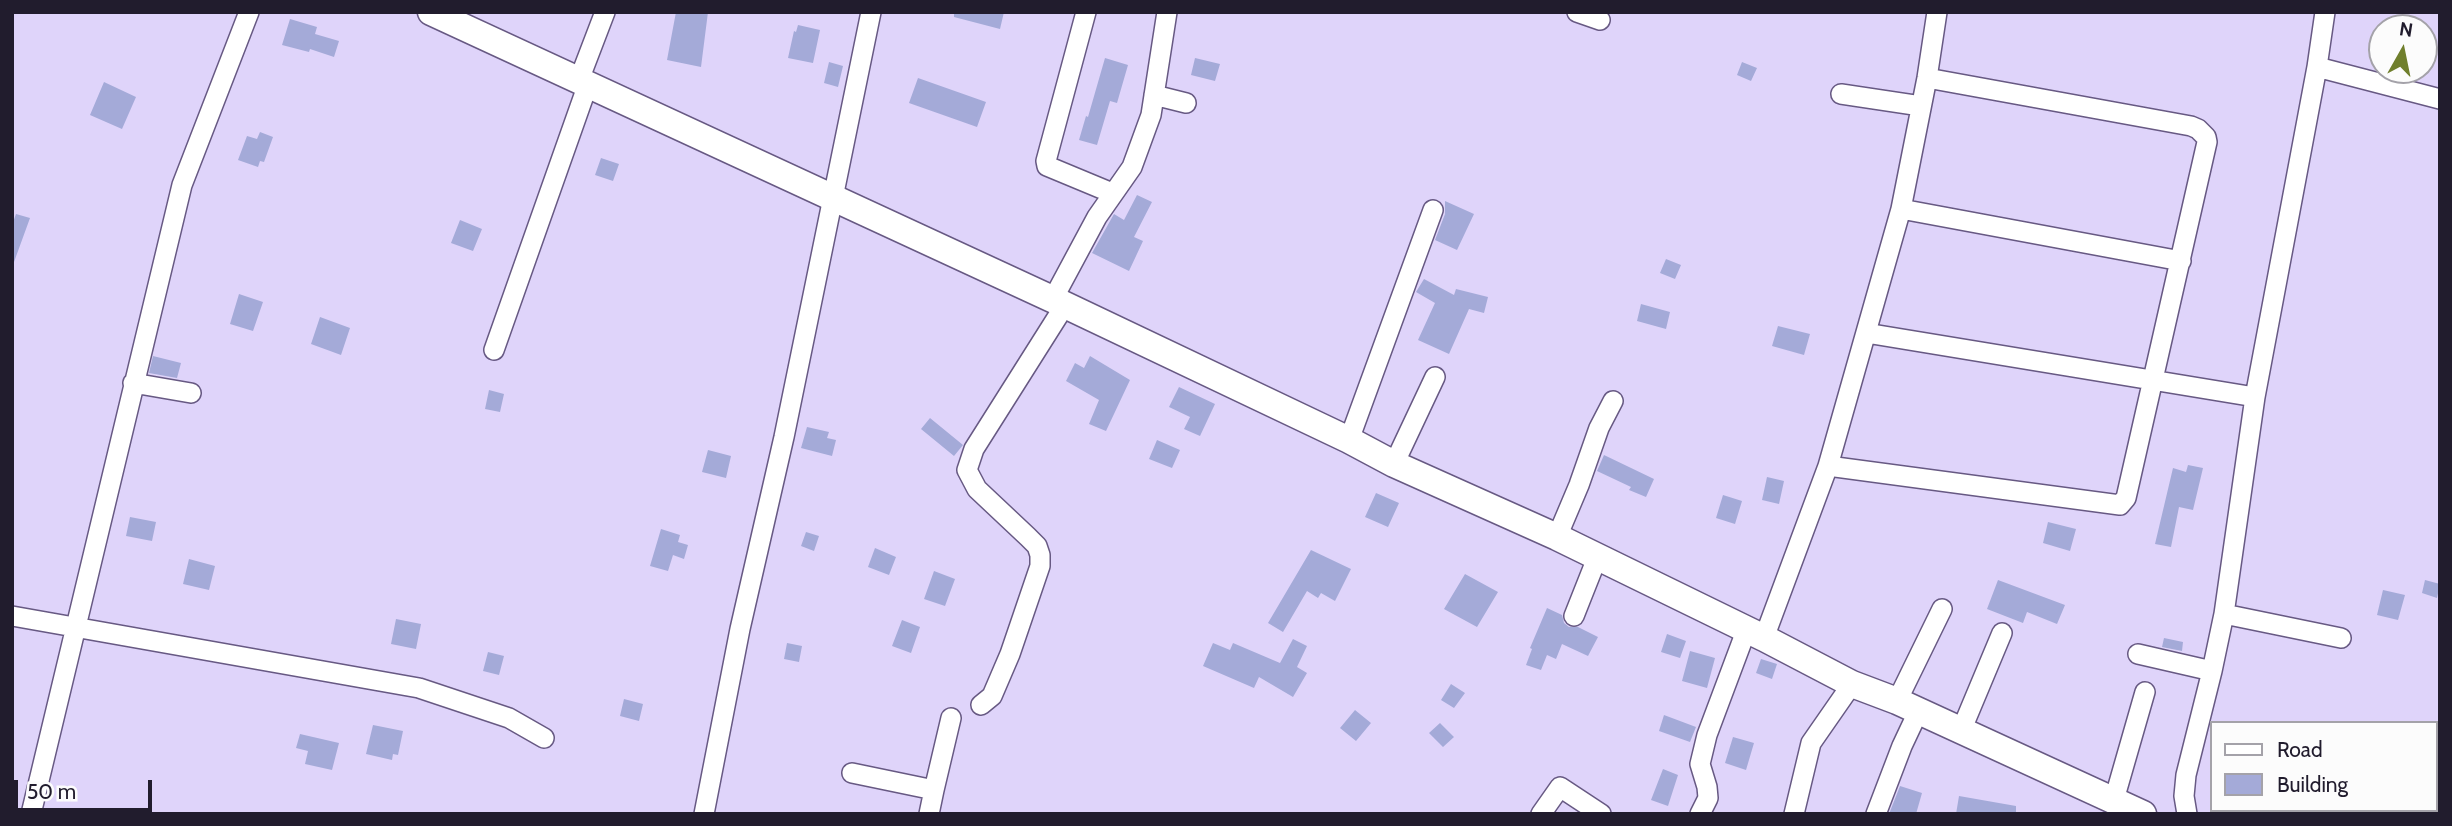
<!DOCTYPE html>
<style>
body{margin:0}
#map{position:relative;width:2452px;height:826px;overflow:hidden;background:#dfd4fa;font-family:Cabin,sans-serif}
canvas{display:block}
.frame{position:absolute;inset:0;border:14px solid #211c2d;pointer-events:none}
.legend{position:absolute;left:2210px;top:721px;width:228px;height:91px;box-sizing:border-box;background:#fcfcfc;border:2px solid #a4a2a9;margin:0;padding:9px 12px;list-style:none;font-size:21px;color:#211c2d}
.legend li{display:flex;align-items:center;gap:14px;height:35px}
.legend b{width:35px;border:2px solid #a4a2a9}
.north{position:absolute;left:2368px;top:14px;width:70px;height:70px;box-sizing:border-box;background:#fcfcfc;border:2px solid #a4a2a9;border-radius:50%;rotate:9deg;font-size:19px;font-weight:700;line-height:28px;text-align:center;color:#211c2d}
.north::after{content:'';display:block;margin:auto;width:24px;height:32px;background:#707f2d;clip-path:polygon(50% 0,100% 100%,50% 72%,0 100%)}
.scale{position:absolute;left:14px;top:780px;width:138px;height:32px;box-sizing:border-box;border:4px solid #211c2d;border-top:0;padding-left:9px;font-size:21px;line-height:24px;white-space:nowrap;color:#211c2d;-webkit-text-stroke:5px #fcfcfc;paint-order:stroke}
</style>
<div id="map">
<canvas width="2452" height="826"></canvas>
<div class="frame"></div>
<ul class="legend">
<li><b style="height:9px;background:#fff"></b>Road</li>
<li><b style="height:19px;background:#a4aad8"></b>Building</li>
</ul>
<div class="north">N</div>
<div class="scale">50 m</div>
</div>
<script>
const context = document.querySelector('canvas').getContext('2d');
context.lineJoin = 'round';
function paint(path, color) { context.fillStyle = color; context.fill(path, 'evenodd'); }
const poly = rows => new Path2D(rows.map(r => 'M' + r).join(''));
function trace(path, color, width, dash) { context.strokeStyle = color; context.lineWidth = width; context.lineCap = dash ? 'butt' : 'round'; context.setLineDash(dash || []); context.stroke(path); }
const building = poly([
 [676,12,708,12,701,67,667,60],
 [954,12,1004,12,1000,29,954,17],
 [290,19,317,27,315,34,339,41,334,57,310,49,309,52,282,45],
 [798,25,820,30,813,63,788,58,794,31,796,32],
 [1105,58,1128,65,1117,103,1110,101,1097,145,1079,140,1086,116,1088,117],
 [1195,58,1220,64,1215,81,1191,75],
 [829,62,843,66,838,87,824,83],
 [1742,62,1757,68,1751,81,1737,75],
 [918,78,986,102,977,127,909,103],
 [104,82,136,97,122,129,90,115],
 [260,132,273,137,264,162,260,161,258,167,238,160,247,136,257,139],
 [601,158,619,164,613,181,595,175],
 [1137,195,1152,202,1134,237,1143,241,1129,271,1092,253,1114,214,1124,220],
 [1445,201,1474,214,1457,250,1435,240,1445,214],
 [16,214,30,218,14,262,12,262,12,225],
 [460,220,482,229,473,251,451,243],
 [1666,259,1681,265,1675,279,1660,273],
 [1424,279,1454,295,1456,289,1488,297,1484,313,1469,309,1449,354,1418,340,1435,303,1416,292],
 [239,294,263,302,253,331,230,324],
 [1641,304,1670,312,1666,329,1637,321],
 [320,317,350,328,341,355,311,344],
 [1778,326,1810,334,1804,355,1772,346],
 [153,356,181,363,177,378,149,373],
 [1090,356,1130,380,1106,431,1089,424,1099,400,1066,381,1075,363,1084,368],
 [1179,387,1215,404,1200,436,1184,429,1190,417,1169,407],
 [489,390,504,394,500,412,485,409],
 [930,418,963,445,954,456,921,429],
 [807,427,829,432,827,438,836,440,832,456,801,448],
 [1157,440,1180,450,1172,468,1149,459],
 [708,450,731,456,726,478,702,472],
 [1604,455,1654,479,1646,497,1629,490,1631,487,1597,471],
 [2188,465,2203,468,2193,510,2179,507,2171,547,2155,544,2173,468,2186,472],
 [1767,477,1784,481,1779,504,1762,500],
 [1376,493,1399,503,1388,527,1365,517],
 [1723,495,1742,501,1735,524,1716,518],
 [130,517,156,522,152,541,126,536],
 [2048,522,2076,529,2070,551,2043,543],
 [661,529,680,535,678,542,688,545,684,559,673,555,668,571,650,566],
 [806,532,819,536,814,551,801,546],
 [875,548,896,557,889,575,868,567],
 [1311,550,1351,569,1335,601,1321,593,1318,598,1307,591,1283,632,1268,623],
 [189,559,215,566,209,590,183,584],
 [934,571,955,579,945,606,924,599],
 [1465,574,1498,592,1477,627,1444,609],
 [1998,580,2065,605,2057,624,2027,612,2023,623,1987,609],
 [2425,580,2440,584,2437,598,2422,593],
 [2383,590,2405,595,2398,620,2377,615],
 [1547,608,1562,615,1564,623,1569,627,1578,627,1598,637,1588,656,1562,644,1556,659,1547,655,1541,670,1526,665,1532,649,1530,648],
 [396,619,421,624,416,649,391,644],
 [902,620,920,627,911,653,892,646],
 [1667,634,1686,641,1680,658,1661,652],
 [2164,638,2183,642,2182,651,2162,647],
 [1293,639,1307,646,1297,667,1307,673,1293,697,1259,677,1254,688,1203,666,1213,643,1230,650,1233,643,1280,663],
 [787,643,802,646,799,662,784,659],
 [1690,651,1715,658,1707,688,1682,681],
 [488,652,504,656,499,675,483,671],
 [1761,659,1777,664,1772,679,1756,673],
 [1451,684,1465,693,1454,708,1441,700],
 [624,699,643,704,639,721,620,716],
 [1355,710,1371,723,1356,741,1340,728],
 [1664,715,1696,727,1690,742,1659,731],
 [1440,723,1454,737,1443,747,1429,733],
 [373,725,403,731,398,755,393,754,392,760,366,754],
 [300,734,339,743,332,770,305,764,308,751,296,748],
 [1733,737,1754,743,1746,770,1725,763],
 [1663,769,1678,775,1668,806,1651,800],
 [1900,786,1922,793,1916,814,1889,814],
 [1959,796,2016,806,2016,814,1956,814]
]);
const street = poly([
 [1086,12,1046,161,1047,166,1112,193],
 [1577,12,1600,20],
 [2317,67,2440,99],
 [579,80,605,12],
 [1841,94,1921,106],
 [1154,95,1186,103],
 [1901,209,2181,261],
 [1053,299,1097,217,1132,167,1151,115,1167,12],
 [1866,333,2255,397],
 [494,350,588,84],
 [133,383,191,393],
 [1349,440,1433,210],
 [1394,464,1435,377],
 [1828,466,2120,505,2126,498,2207,142,2206,137,2198,129,2191,126,1927,78],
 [1557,537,1579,485,1599,428,1613,401],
 [2224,614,2341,638],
 [12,616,419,688,509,718,544,738],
 [1574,616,1597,558],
 [1764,638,1828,466,1901,209,1927,78,1937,12],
 [2138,654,2212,671],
 [1897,701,1942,609],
 [981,705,992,696,1010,654,1040,566,1040,555,1037,546,1028,537,977,489,967,470,974,449,1065,305],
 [1961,731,2002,633],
 [852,773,934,790,951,718],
 [2114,800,2145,692],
 [31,814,182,185,249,12],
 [704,814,740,629,784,437,871,12],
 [929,814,934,790],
 [1541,814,1560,787,1601,814],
 [1700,814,1708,798,1707,787,1700,764,1707,735,1746,631],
 [1794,814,1811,743,1852,684],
 [1876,814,1902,746,1918,712],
 [2187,814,2184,796,2186,775,2212,671,2224,614,2255,397,2317,67,2325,12]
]);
const secondary = poly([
 [431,12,1065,305,1349,440,1394,464,1557,537,1764,638,1852,684,1897,701,2143,814]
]);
paint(building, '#a4aad8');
trace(street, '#675983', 22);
trace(secondary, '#675983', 29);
trace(street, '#fff', 19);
trace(secondary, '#fff', 26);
</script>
